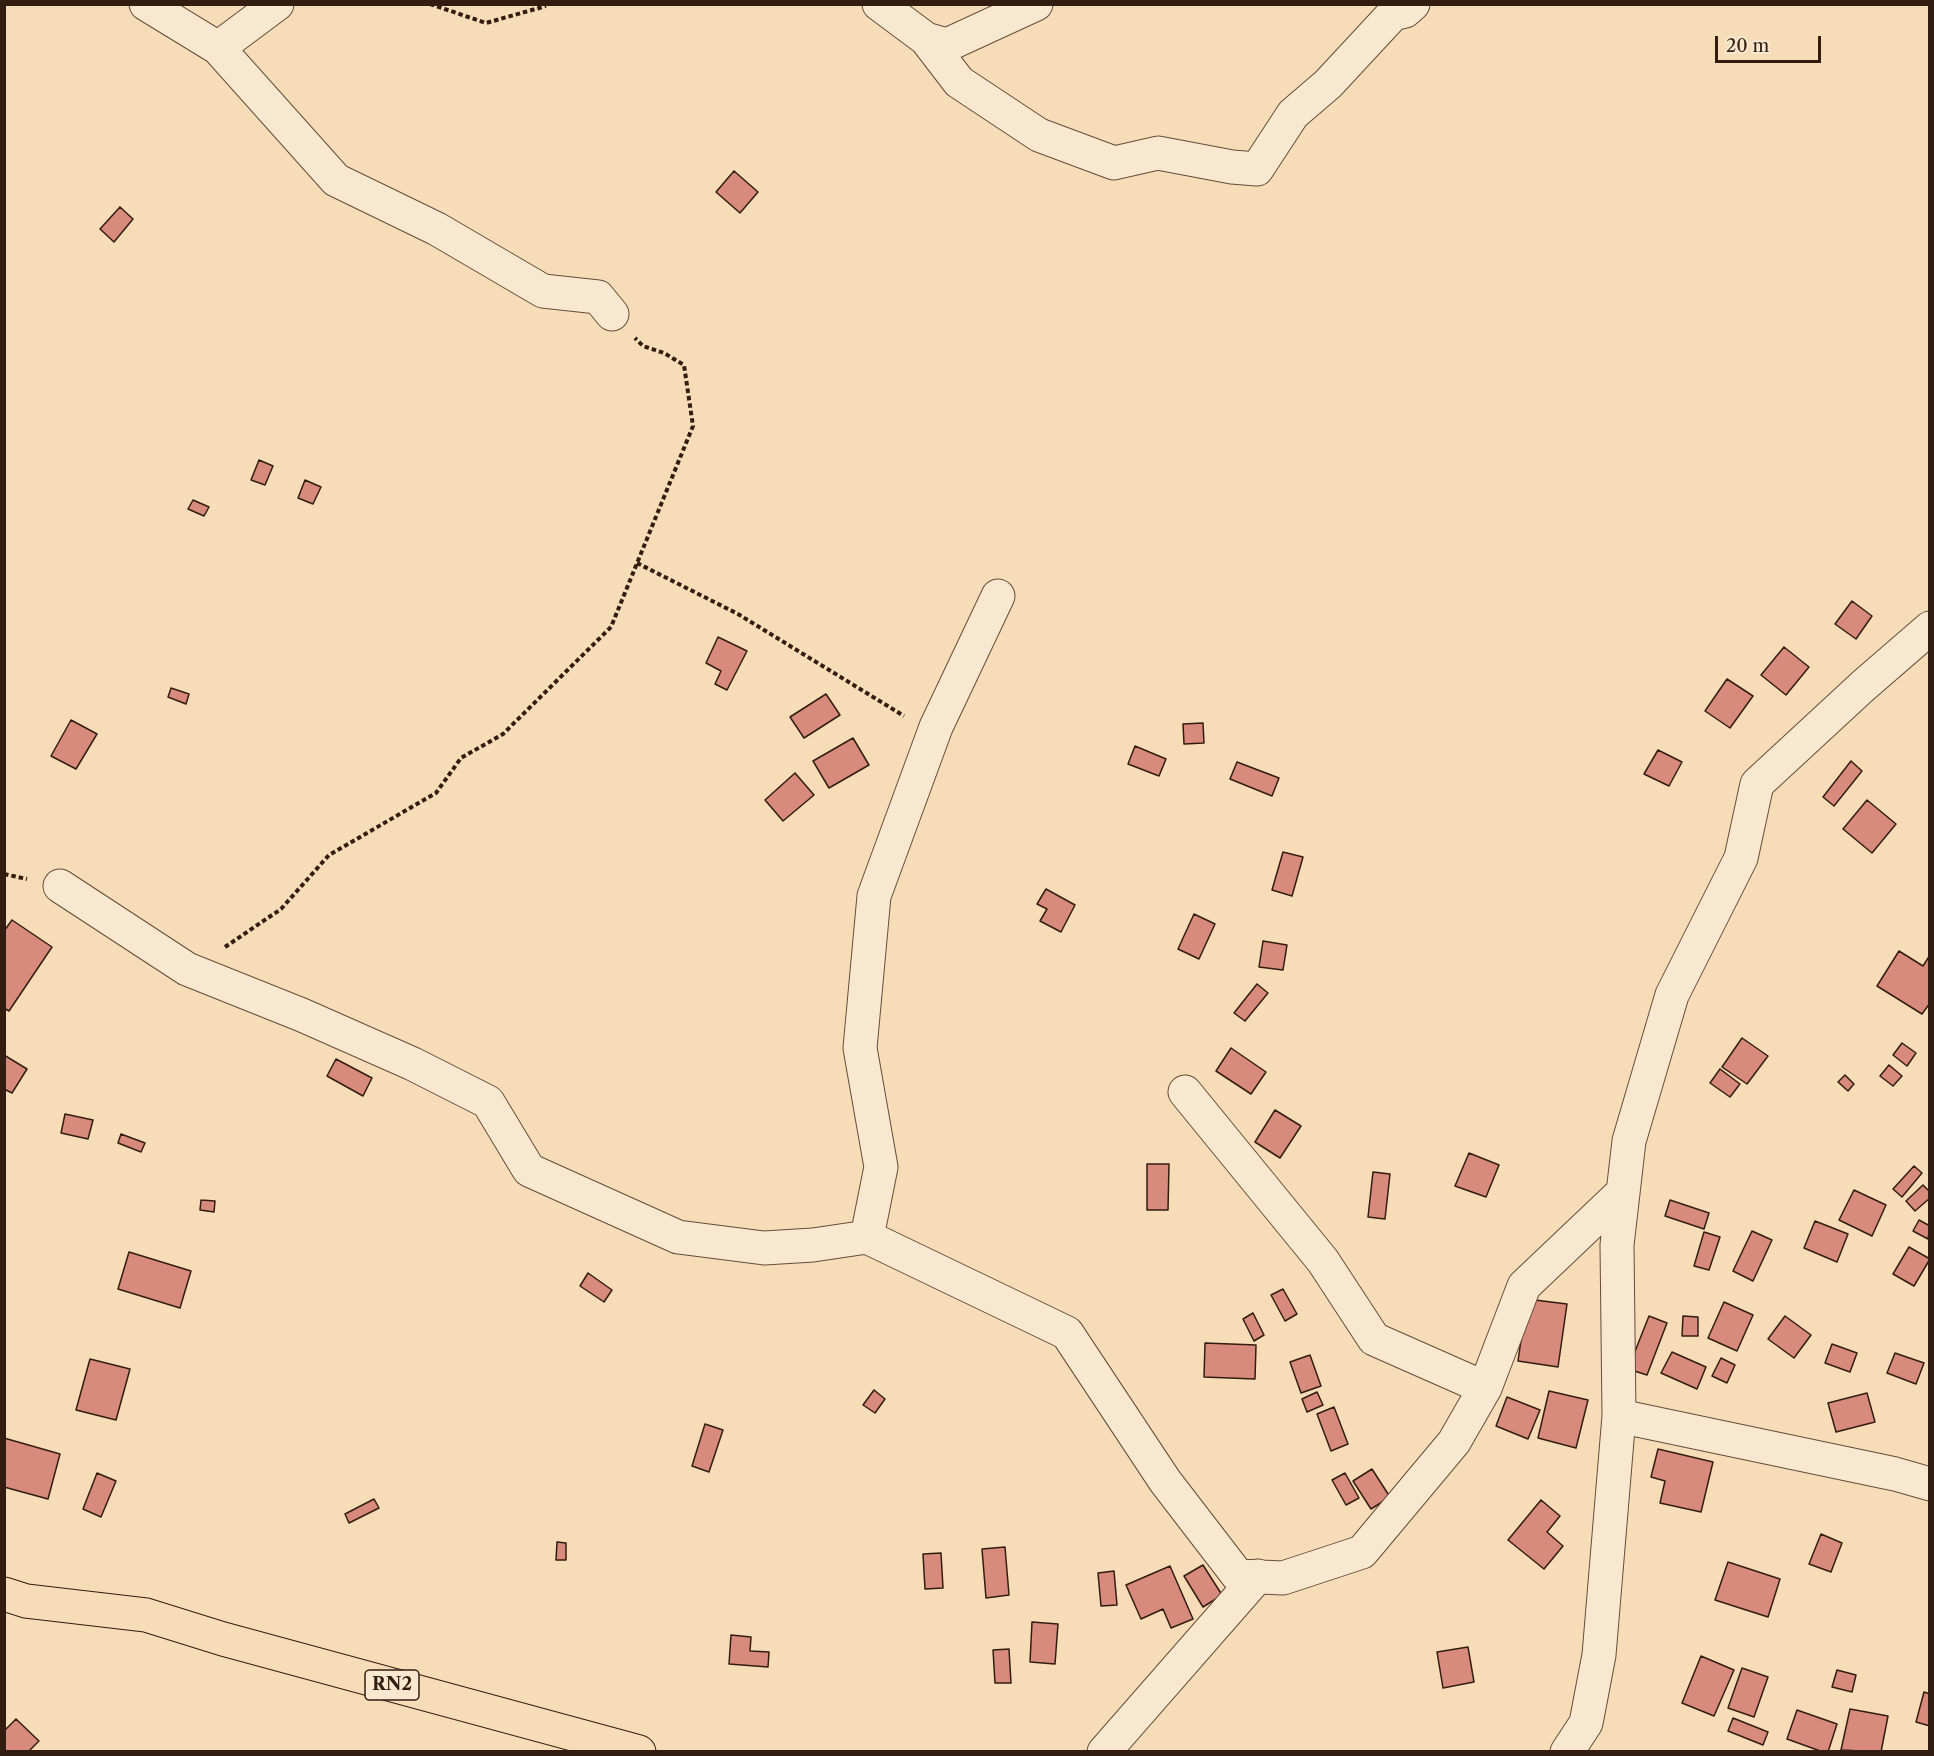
<!DOCTYPE html>
<style>
body{margin:0}
#map{position:relative;width:1934px;height:1756px;overflow:hidden;background:#f6dcb7;font-family:"Libre Caslon Text",serif}
canvas{display:block}
.frame{position:absolute;inset:0;border:6px solid #331d11;pointer-events:none}
.scale{position:absolute;left:1715px;top:36px;width:106px;height:27px;box-sizing:border-box;border:3px solid #331d11;border-top:0;padding-left:8px;font-size:18px;line-height:21px;white-space:nowrap;color:#331d11;-webkit-text-stroke:4px #f9e8d0;paint-order:stroke}
</style>
<div id="map">
<canvas width="1934" height="1756"></canvas>
<div class="frame"></div>
<div class="scale">20 m</div>
</div>
<script>
const context = document.querySelector('canvas').getContext('2d');
context.lineJoin = 'round';
function paint(path, color) { context.fillStyle = color; context.fill(path, 'evenodd'); }
const poly = rows => new Path2D(rows.map(r => 'M' + r).join(''));
function trace(path, color, width, dash) { context.strokeStyle = color; context.lineWidth = width; context.lineCap = dash ? 'butt' : 'round'; context.setLineDash(dash || []); context.stroke(path); }
function write(font, color, halo, rows, align = 'center') {
  context.font = font + ' "Libre Caslon Text",serif'; context.lineWidth = 4.5; context.setLineDash([]); context.textBaseline = 'middle'; context.strokeStyle = halo; context.fillStyle = color; for (const [text, x, y, turn = 0] of rows) {
    context.save(); context.translate(x, y); context.rotate((+turn || 0) * Math.PI / 180); context.textAlign = isNaN(turn) ? turn : align; if (halo) context.strokeText(text, 0, 0); context.fillText(text, 0, 0); context.restore();
  }
}
const building = poly([
 [734,171,758,192,740,213,716,192,734,171],
 [120,207,133,219,114,242,100,229,120,207],
 [259,460,273,466,265,485,251,480,259,460],
 [305,480,321,487,313,504,298,498,305,480],
 [193,500,209,507,204,516,188,509,193,500],
 [1852,601,1872,616,1856,639,1835,624,1852,601],
 [718,637,747,651,727,690,715,684,721,671,706,663,718,637],
 [1784,647,1809,667,1786,695,1761,675,1784,647],
 [1727,679,1753,696,1730,728,1705,711,1727,679],
 [171,688,189,694,186,704,168,697,171,688],
 [826,694,840,715,804,738,790,717,826,694],
 [71,720,97,734,76,769,51,756,71,720],
 [1203,723,1204,743,1184,744,1183,724,1203,723],
 [853,738,869,765,829,788,813,761,853,738],
 [1135,746,1166,759,1159,776,1128,764,1135,746],
 [1658,750,1682,762,1669,786,1644,774,1658,750],
 [1851,761,1862,771,1834,806,1823,797,1851,761],
 [1237,762,1279,778,1272,796,1230,779,1237,762],
 [795,773,814,795,783,821,765,800,795,773],
 [1867,800,1896,824,1872,853,1843,829,1867,800],
 [1283,852,1303,857,1292,896,1272,890,1283,852],
 [1046,889,1075,905,1061,932,1040,921,1047,909,1037,904,1046,889],
 [1194,914,1215,924,1199,959,1178,949,1194,914],
 [12,920,52,947,9,1011,4,1008,4,931,12,920],
 [1263,941,1287,945,1283,970,1259,967,1263,941],
 [1899,951,1923,966,1930,955,1930,1003,1922,1014,1877,986,1899,951],
 [1257,984,1268,993,1245,1021,1234,1013,1257,984],
 [1742,1038,1768,1056,1747,1084,1722,1067,1742,1038],
 [1902,1043,1916,1053,1907,1066,1893,1055,1902,1043],
 [1231,1048,1266,1072,1251,1094,1216,1071,1231,1048],
 [4,1055,27,1069,12,1093,4,1089,4,1055],
 [336,1059,372,1078,363,1096,327,1076,336,1059],
 [1889,1065,1902,1076,1893,1086,1880,1076,1889,1065],
 [1720,1069,1740,1084,1730,1097,1710,1083,1720,1069],
 [1845,1075,1854,1084,1848,1091,1838,1082,1845,1075],
 [1275,1110,1301,1126,1280,1158,1255,1142,1275,1110],
 [65,1114,93,1120,88,1139,61,1133,65,1114],
 [121,1134,145,1143,141,1152,118,1143,121,1134],
 [1469,1153,1499,1165,1486,1197,1455,1186,1469,1153],
 [1147,1164,1169,1164,1168,1210,1147,1210,1147,1164],
 [1914,1166,1922,1173,1902,1197,1893,1189,1914,1166],
 [1373,1172,1390,1174,1385,1219,1368,1217,1373,1172],
 [1923,1185,1930,1192,1930,1198,1915,1211,1906,1201,1923,1185],
 [1854,1190,1886,1205,1872,1236,1839,1220,1854,1190],
 [201,1200,215,1201,214,1212,200,1210,201,1200],
 [1670,1200,1709,1213,1704,1229,1665,1216,1670,1200],
 [1919,1220,1930,1226,1928,1239,1913,1231,1919,1220],
 [1815,1221,1848,1234,1837,1262,1804,1248,1815,1221],
 [1752,1231,1772,1240,1753,1281,1733,1271,1752,1231],
 [1704,1232,1720,1237,1709,1270,1694,1266,1704,1232],
 [1909,1247,1930,1259,1914,1286,1893,1274,1909,1247],
 [129,1252,191,1271,180,1308,118,1289,129,1252],
 [588,1273,612,1290,604,1302,580,1286,588,1273],
 [1283,1289,1297,1314,1285,1321,1271,1295,1283,1289],
 [1527,1299,1567,1304,1558,1367,1518,1361,1527,1299],
 [1724,1302,1753,1315,1737,1351,1708,1338,1724,1302],
 [1253,1313,1264,1335,1254,1341,1243,1319,1253,1313],
 [1649,1316,1667,1323,1647,1375,1628,1369,1649,1316],
 [1683,1316,1698,1317,1698,1336,1682,1336,1683,1316],
 [1785,1316,1811,1335,1794,1358,1768,1339,1785,1316],
 [1205,1343,1256,1345,1255,1379,1204,1377,1205,1343],
 [1832,1344,1857,1353,1850,1372,1825,1363,1832,1344],
 [1672,1352,1706,1367,1697,1389,1661,1373,1672,1352],
 [1895,1353,1924,1363,1916,1384,1887,1373,1895,1353],
 [1310,1355,1321,1386,1301,1393,1290,1362,1310,1355],
 [1721,1358,1735,1365,1727,1383,1712,1376,1721,1358],
 [90,1359,130,1369,116,1420,76,1410,90,1359],
 [874,1390,885,1399,875,1413,863,1405,874,1390],
 [1549,1391,1588,1400,1576,1448,1538,1438,1549,1391],
 [1317,1392,1323,1405,1307,1412,1302,1399,1317,1392],
 [1867,1393,1875,1422,1836,1432,1828,1403,1867,1393],
 [1507,1397,1540,1410,1528,1439,1496,1426,1507,1397],
 [1334,1407,1348,1444,1331,1451,1317,1414,1334,1407],
 [705,1424,723,1430,709,1472,692,1466,705,1424],
 [4,1438,60,1454,48,1499,4,1487,4,1438],
 [1658,1449,1713,1462,1701,1512,1660,1503,1665,1481,1651,1477,1658,1449],
 [1372,1469,1390,1497,1371,1509,1353,1481,1372,1469],
 [97,1473,116,1481,101,1517,83,1509,97,1473],
 [1345,1473,1359,1498,1346,1505,1332,1480,1345,1473],
 [374,1499,379,1508,349,1523,345,1514,374,1499],
 [1541,1500,1560,1516,1547,1532,1563,1546,1544,1569,1508,1540,1541,1500],
 [1821,1534,1842,1543,1831,1572,1809,1564,1821,1534],
 [557,1542,566,1543,566,1560,556,1560,557,1542],
 [1005,1547,1009,1595,986,1598,982,1549,1005,1547],
 [941,1553,943,1588,925,1589,923,1554,941,1553],
 [1728,1562,1780,1579,1768,1617,1715,1600,1728,1562],
 [1203,1565,1222,1595,1203,1607,1184,1576,1203,1565],
 [1170,1566,1193,1619,1171,1628,1163,1609,1141,1619,1126,1585,1170,1566],
 [1114,1571,1117,1605,1101,1606,1098,1573,1114,1571],
 [1032,1622,1058,1624,1055,1664,1030,1662,1032,1622],
 [731,1635,751,1637,750,1651,769,1652,768,1667,729,1664,731,1635],
 [1468,1647,1474,1682,1443,1688,1437,1652,1468,1647],
 [1009,1649,1011,1683,995,1683,993,1650,1009,1649],
 [1701,1656,1734,1670,1714,1716,1682,1703,1701,1656],
 [1742,1668,1768,1677,1754,1717,1728,1708,1742,1668],
 [1837,1670,1856,1675,1852,1692,1832,1687,1837,1670],
 [1924,1692,1930,1694,1930,1726,1916,1722,1924,1692],
 [1850,1709,1888,1716,1881,1752,1841,1750,1850,1709],
 [1797,1710,1837,1724,1828,1752,1823,1752,1787,1739,1797,1710],
 [1733,1718,1768,1732,1763,1745,1728,1731,1733,1718],
 [16,1719,39,1741,28,1752,4,1752,4,1731,16,1719]
]);
const path = poly([
 [430,4,486,23,546,6],
 [637,563,738,614,904,716],
 [4,874,27,879],
 [225,947,281,909,329,855,436,793,461,758,503,734,611,627,693,426,684,365,664,353,643,346,635,338]
]);
const minor = poly([
 [146,4,218,48,277,4],
 [879,4,926,39,947,45,1036,4],
 [926,39,959,82,1039,135,1114,163,1158,153,1232,167,1257,169,1293,114,1328,84,1393,14,1405,11,1413,4],
 [218,48,336,180,437,229,543,291,598,297,612,314],
 [60,886,187,969,302,1015,413,1064,488,1102,529,1170,678,1237,764,1248,813,1245,867,1237,1067,1333,1165,1481,1238,1576,1283,1578,1362,1552,1454,1442,1485,1388,1524,1286,1623,1192],
 [1185,1092,1323,1261,1374,1339,1485,1388],
 [867,1237,881,1167,860,1048,874,896,936,727,998,596],
 [1619,1416,1895,1474,1930,1484],
 [1104,1752,1258,1576],
 [1567,1752,1586,1723,1599,1655,1619,1416,1617,1245,1629,1141,1672,995,1741,858,1757,784,1863,686,1930,628]
]);
const highway = poly([
 [4,1594,26,1601,146,1615,223,1639,639,1752]
]);
const shields = [
 [392,1685,54]
];
const shieldNames = [
 ["RN2",392,1685]
];
paint(building, '#d88a7c');
trace(building, '#331d11', 1.5);
trace(minor, '#644d3a', 35);
trace(highway, '#331d11', 35);
trace(path, '#331d11', 4, [4.5, 3]);
trace(minor, '#f9e8d0', 33);
trace(highway, '#f6dcb7', 33);
for (const [x, y, w] of shields) { const box = new Path2D(); box.roundRect(x - w / 2, y - 15, w, 30, 4.5); context.fillStyle = '#f9e8d0'; context.fill(box); trace(box, '#331d11', 1.5); }
write('bold 18px', '#331d11', null, shieldNames);
</script>
